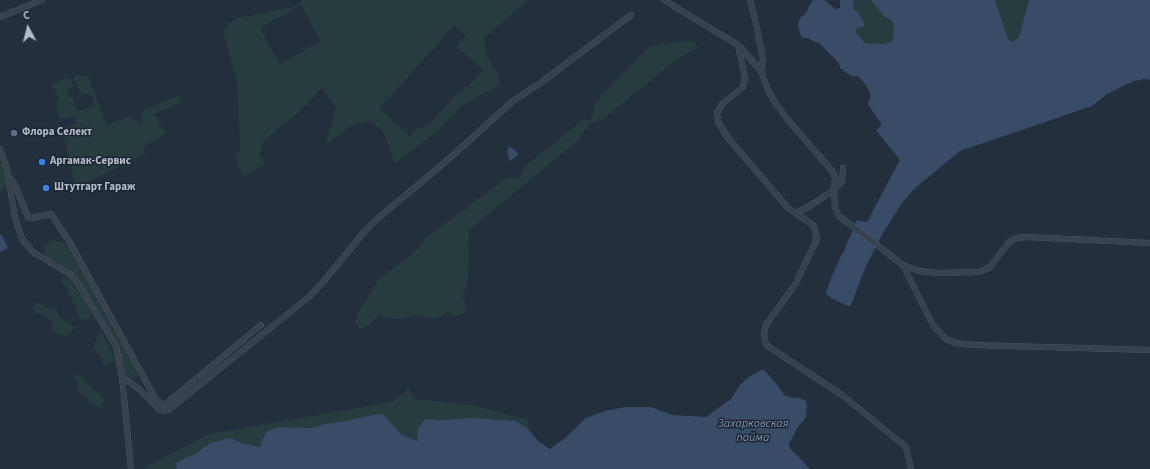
<!DOCTYPE html>
<meta charset="utf-8">
<style>
body{margin:0}
#map{position:relative;width:1150px;height:469px;overflow:hidden;background:#242f3e;font-family:"Source Sans 3",sans-serif}
canvas{display:block}
.north{position:absolute;left:8px;top:8px;width:40px;height:40px;-webkit-text-stroke:3px #1d2633;paint-order:stroke;rotate:353deg;font-size:11px;font-weight:700;line-height:16px;text-align:center;color:#b4bcc9}
.north::after{content:'';display:block;margin:auto;width:14px;height:18px;background:#b4bcc9;clip-path:polygon(50% 0,100% 100%,50% 72%,0 100%)}
</style>
<div id="map">
<canvas width="1150" height="469"></canvas>
<div class="north">С</div>
</div>
<script>
const context = document.querySelector('canvas').getContext('2d');
context.lineJoin = 'round';
function paint(path, color) { context.fillStyle = color; context.fill(path, 'evenodd'); }
const poly = rows => new Path2D(rows.map(r => 'M' + r).join(''));
function trace(path, color, width, dash) { context.strokeStyle = color; context.lineWidth = width; context.lineCap = dash ? 'butt' : 'round'; context.setLineDash(dash || []); context.stroke(path); }
function write(font, color, halo, rows, align = 'center') {
  context.font = font + ' "Source Sans 3",sans-serif'; context.lineWidth = 3; context.setLineDash([]); context.textBaseline = 'middle'; context.strokeStyle = halo; context.fillStyle = color; for (const [text, x, y, turn = 0] of rows) {
    context.save(); context.translate(x, y); context.rotate((+turn || 0) * Math.PI / 180); context.textAlign = isNaN(turn) ? turn : align; if (halo) context.strokeText(text, 0, 0); context.fillText(text, 0, 0); context.restore();
  }
}
const green = poly([
 [302,0,528,0,484,38,487,57,498,73,500,85,461,106,435,133,395,163,382,130,370,121,352,125,328,144,326,143,336,107,334,106,322,87,303,108,264,141,259,153,265,164,243,177,235,159,240,147,237,82,223,31,234,19,292,7,299,4],
 [301,5,321,41,280,64,260,28],
 [454,26,466,36,456,47,484,69,467,88,465,86,460,92,458,92,429,125,427,124,422,129,419,127,410,136,379,109],
 [853,0,871,0,885,17,892,21,894,28,894,33,891,42,883,44,864,43,862,38,856,32,857,28,864,23,858,12,854,10],
 [995,0,1029,0,1019,37,1013,42,1008,39],
 [694,41,698,48,677,59,603,119,589,125,576,142,469,230,468,281,462,297,467,307,463,314,455,316,447,312,443,316,430,318,418,316,401,319,384,318,380,314,369,325,361,329,355,323,357,315,378,280,417,250,427,237,508,177,516,179,523,174,524,167,583,120,590,121,594,113,594,105,599,98,648,47,674,42],
 [76,75,88,76,107,125,130,116,140,125,142,124,141,117,144,110,179,96,182,102,155,114,165,134,144,147,145,154,76,188,62,128,76,124,75,116,60,119,56,101,59,98,52,85,67,77,71,80,74,86,67,90,71,99,73,98,77,111,95,106,91,93,82,95,74,79,74,77],
 [0,162,4,166,8,185,0,192],
 [51,240,61,242,65,244,69,249,138,375,134,378,128,377,124,374,120,350,114,337,79,280,71,271,61,264,46,258,43,246],
 [64,277,71,281,86,303,92,316,89,319,85,320,80,319,66,287,62,284,61,280],
 [35,303,43,305,50,309,54,308,57,311,60,318,75,327,70,334,66,336,57,334,54,332,52,328,52,324,50,320,35,311,33,307],
 [102,332,113,354,114,360,111,363,107,365,103,364,100,355,94,349,93,345,96,342,98,334],
 [73,374,81,376,95,391,103,396,104,399,101,407,92,405,89,403,85,396,81,394,78,390,77,382,74,379],
 [408,386,415,399,472,405,528,420,528,429,516,421,474,418,441,420,425,419,417,441,401,434,383,414,367,416,346,421,325,424,311,428,279,427,260,447,244,444,230,438,210,443,195,454,176,463,177,469,142,469,209,434,392,402,396,397,405,393]
]);
const water = poly([
 [814,0,825,0,835,9,840,8,840,0,853,0,854,10,858,12,864,23,864,26,857,28,856,32,858,35,862,38,864,43,883,44,891,42,893,36,894,28,892,21,885,17,871,0,995,0,1008,39,1013,42,1019,37,1029,0,1150,0,1150,80,1144,79,1134,81,1107,94,1092,106,960,151,914,189,902,203,883,233,866,266,850,307,831,298,826,293,831,278,840,258,844,251,857,220,867,222,900,160,876,130,881,126,881,124,868,104,871,95,866,85,858,76,851,76,840,68,839,63,819,43,815,42,808,38,802,38,800,34,798,24,800,18,806,13,810,4],
 [509,146,516,151,518,155,510,161,507,151],
 [1,234,8,248,0,252,0,235],
 [763,369,775,382,785,396,793,398,799,398,805,400,807,404,806,417,798,427,789,444,790,448,810,469,177,469,175,463,195,454,210,443,230,438,244,444,260,447,266,432,279,427,311,428,325,424,346,421,367,416,383,414,401,434,417,441,418,429,425,419,441,420,474,418,516,421,528,429,538,441,550,449,564,439,586,418,605,411,626,407,651,407,672,415,706,417,731,399,740,385,749,377]
]);
const minor = poly([
 [664,0,738,45,745,78,743,87,722,104,717,113,718,122,729,139,789,209,796,213,808,207,834,190,842,182,843,168],
 [750,0,756,23,763,59,761,71,768,90,776,104,788,120,833,172,835,178,834,190,835,208,839,216,903,265,919,271,938,273,979,272,990,267,1009,242,1017,238,1027,237,1150,243],
 [0,17,42,0],
 [739,46,761,71],
 [0,149,7,169,15,218,22,239,33,252,70,274,77,282,116,346,122,377,131,469],
 [9,177,15,185,28,217,32,218,51,214,69,241,155,398,160,403,164,405,167,403,261,325],
 [796,213,814,226,817,239,796,283,766,325,764,333,766,345,842,395,906,447,911,469],
 [903,265,933,325,946,339,956,343,974,345,1150,350],
 [122,377,139,389,159,409,164,411,170,409,310,296,323,282,365,231,377,219,443,164,513,101,539,84,631,15]
]);
const markers = [
 [14,133,4,"#5c6f8a"],
 [42,162,4,"#3f7fe0"],
 [46,188,4,"#3f7fe0"]
];
const poiNames = [
 ["Флора Селект",22,133],
 ["Аргамак-Сервис",50,162],
 ["Штутгарт Гараж",54,188]
];
const waterNames = [
 ["Захарковская",753,424],
 ["пойма",753,438]
];
paint(green, '#263c3f');
paint(water, '#394c67');
trace(minor, '#565f6c', 6);
trace(minor, '#38414e', 5.5);
for (const [x, y, r, color] of markers) { const dot = new Path2D(); dot.arc(x, y, r, 0, 2 * Math.PI); context.fillStyle = color; context.fill(dot); trace(dot, '#1d2633', 1.5); }
write('bold 11px', '#b4bcc9', '#1d2633', poiNames, 'left');
write('italic 12px', '#7c92b1', '#1d2633', waterNames);
</script>
